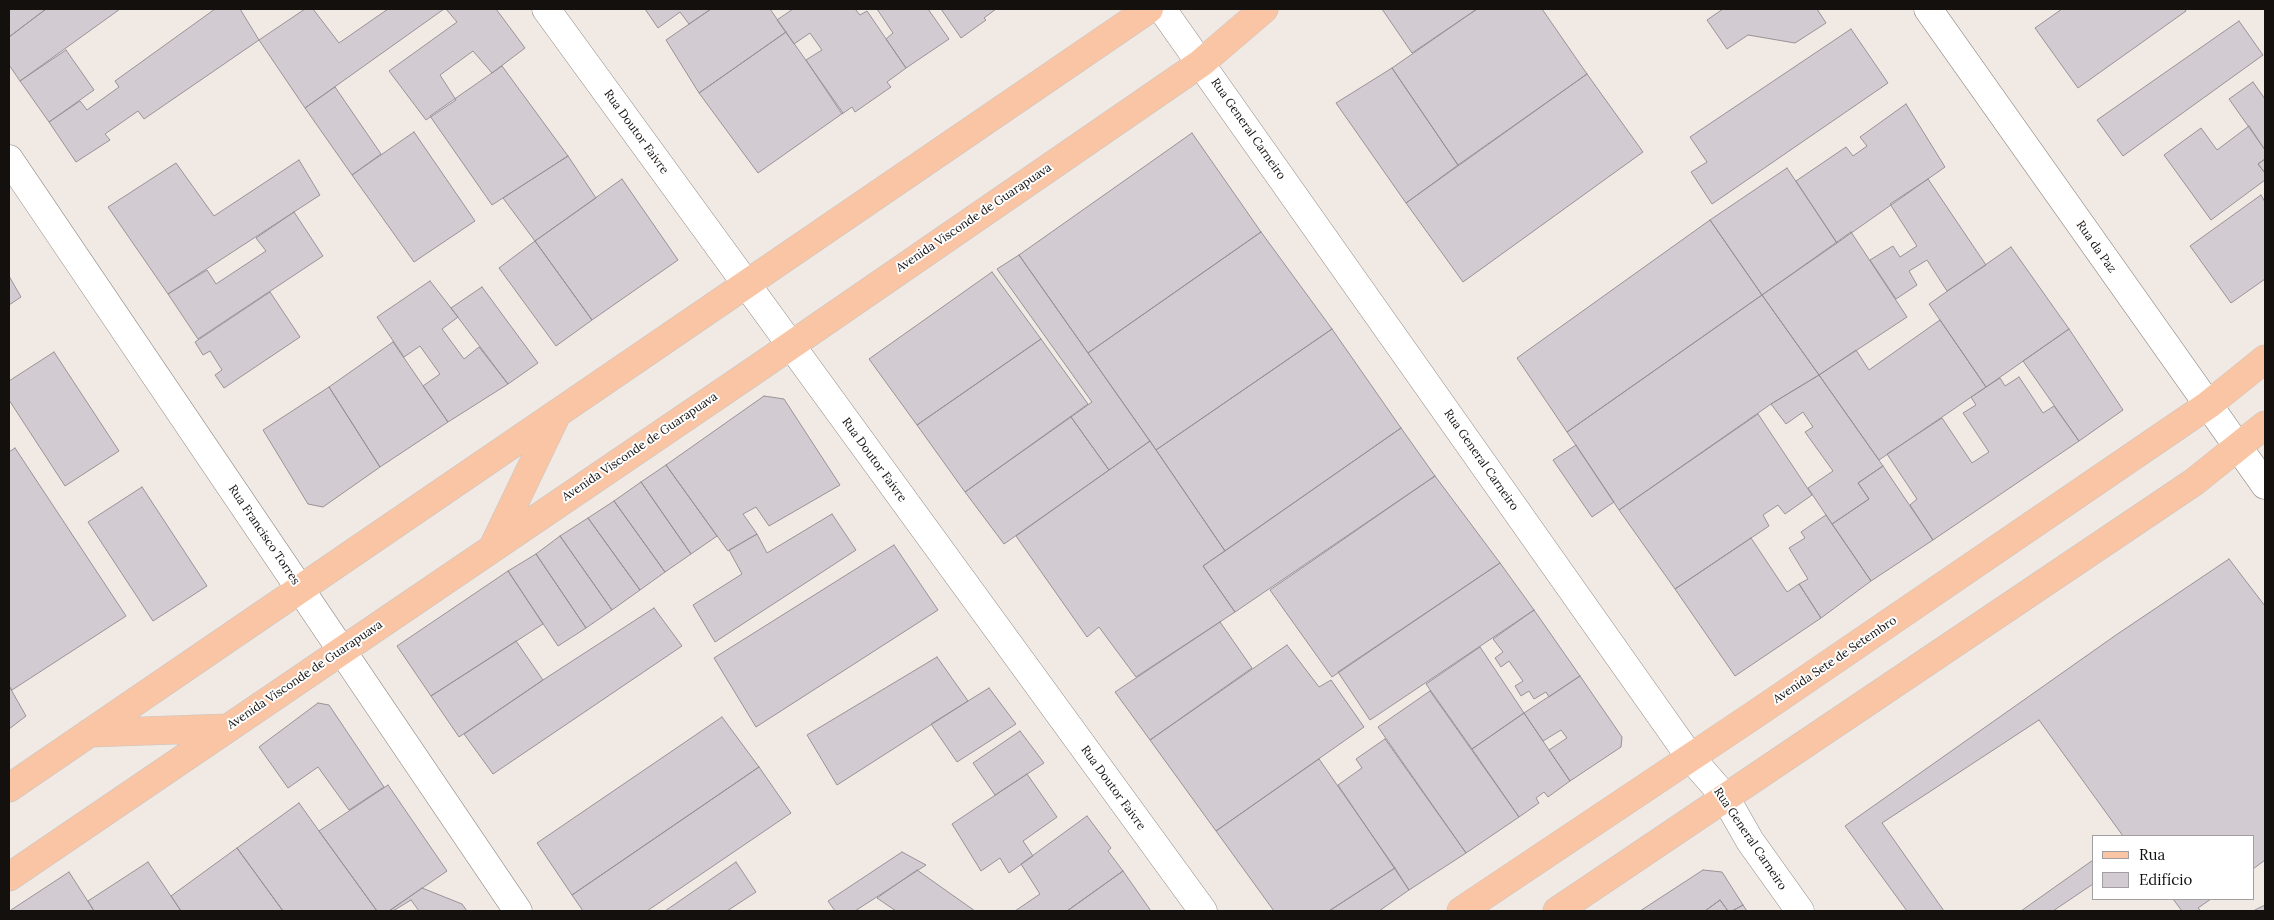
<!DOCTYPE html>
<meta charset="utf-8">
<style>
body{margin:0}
#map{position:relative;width:2274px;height:920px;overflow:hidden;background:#f1e9e4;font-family:Lora,serif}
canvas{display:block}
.frame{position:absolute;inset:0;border:10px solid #13100e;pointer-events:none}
.legend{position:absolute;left:2092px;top:835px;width:162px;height:65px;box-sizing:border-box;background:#fff;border:1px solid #a19f9f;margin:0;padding:6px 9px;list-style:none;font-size:15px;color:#13100e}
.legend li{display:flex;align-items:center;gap:10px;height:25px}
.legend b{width:25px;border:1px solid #a19f9f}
</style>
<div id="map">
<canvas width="2274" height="920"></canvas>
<div class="frame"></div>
<ul class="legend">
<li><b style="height:6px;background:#f9c5a4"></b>Rua</li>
<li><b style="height:14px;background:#d2cbd1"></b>Edifício</li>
</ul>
</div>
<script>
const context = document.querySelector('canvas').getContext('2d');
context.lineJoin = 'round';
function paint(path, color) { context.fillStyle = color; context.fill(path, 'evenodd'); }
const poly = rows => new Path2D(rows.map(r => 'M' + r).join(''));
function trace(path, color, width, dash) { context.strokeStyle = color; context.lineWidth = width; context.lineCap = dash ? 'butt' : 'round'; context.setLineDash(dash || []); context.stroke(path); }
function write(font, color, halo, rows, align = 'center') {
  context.font = font + ' Lora,serif'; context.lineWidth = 4; context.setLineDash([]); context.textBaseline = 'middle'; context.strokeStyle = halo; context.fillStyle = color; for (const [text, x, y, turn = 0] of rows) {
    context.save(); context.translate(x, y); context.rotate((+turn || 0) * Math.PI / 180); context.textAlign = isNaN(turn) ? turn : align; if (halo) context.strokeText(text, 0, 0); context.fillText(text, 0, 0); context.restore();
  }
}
const building = poly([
 [9,9,46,9,9,37,9,9],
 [46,9,120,9,20,81,9,65,9,37,46,9],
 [215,9,240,9,259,40,144,119,138,111,105,134,110,140,76,162,49,122,80,101,87,110,119,87,115,81,215,9],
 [305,9,313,9,339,43,388,9,444,9,305,108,259,40,305,9],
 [446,9,496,9,525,48,492,73,473,51,440,75,456,100,426,120,389,71,457,22,446,9],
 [645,9,711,9,689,24,680,12,658,28,645,9],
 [711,9,770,9,786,32,699,93,666,40,711,9],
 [793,9,855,9,860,15,867,11,906,68,887,82,891,87,855,112,852,107,842,114,806,60,822,50,810,33,794,44,777,20,793,9],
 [877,9,928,9,949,39,906,68,886,39,893,33,877,9],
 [941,9,996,9,984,18,986,20,961,38,941,9],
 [1382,9,1477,9,1412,53,1382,9],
 [1477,9,1542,9,1587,74,1458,165,1392,68,1477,9],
 [1723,9,1817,9,1826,23,1795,43,1748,35,1727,49,1707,20,1723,9],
 [2062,9,2185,9,2186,11,2078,88,2035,28,2062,9],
 [2239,21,2263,55,2123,156,2097,120,2239,21],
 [1851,29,1888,83,1712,204,1691,172,1707,162,1690,137,1851,29],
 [786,32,843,113,758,173,699,93,786,32],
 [66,50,94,90,49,122,20,81,66,50],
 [502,66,568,156,492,205,430,116,502,66],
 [1392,68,1458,165,1406,203,1336,103,1392,68],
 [1587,74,1643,152,1463,282,1406,203,1587,74],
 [2253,82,2265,99,2265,150,2229,99,2253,82],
 [335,87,381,154,352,175,305,108,335,87],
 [1906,104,1945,167,1837,243,1796,181,1846,147,1853,156,1867,146,1860,137,1906,104],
 [2249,126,2265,150,2265,159,2258,164,2265,173,2265,180,2211,220,2164,155,2201,128,2217,150,2249,126],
 [414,132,475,221,414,262,352,175,414,132],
 [1192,133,1261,232,1088,353,1019,255,1192,133],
 [568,156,596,198,535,241,503,198,568,156],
 [2265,159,2265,173,2258,164,2265,159],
 [299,160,320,195,168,294,108,207,176,163,214,216,299,160],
 [1787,168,1837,243,1762,295,1710,220,1787,168],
 [622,179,678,260,592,320,535,241,622,179],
 [1928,179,1986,265,1947,291,1927,260,1909,271,1917,285,1896,299,1870,260,1893,246,1900,257,1917,246,1890,204,1928,179],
 [2261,195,2265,202,2265,279,2231,303,2190,246,2261,195],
 [294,212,323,256,198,339,168,294,207,270,216,284,266,251,256,238,294,212],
 [1710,220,1762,295,1567,432,1517,358,1710,220],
 [1261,232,1332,329,1156,450,1088,353,1261,232],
 [1851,232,1907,317,1819,375,1762,295,1851,232],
 [535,241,592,320,556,346,499,268,535,241],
 [2011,247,2069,329,1986,387,1929,304,2011,247],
 [1019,255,1150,441,1109,470,1071,417,1092,402,997,269,1019,255],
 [992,272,1041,339,917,425,869,359,992,272],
 [9,276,21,297,9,305,9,276],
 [430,281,458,317,442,329,464,359,479,347,508,384,448,422,423,386,440,374,420,346,404,357,377,317,430,281],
 [482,287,538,363,508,384,451,308,482,287],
 [270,292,300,337,224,388,215,375,222,370,210,351,203,355,195,342,270,292],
 [1762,295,1819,375,1771,404,1619,510,1567,432,1762,295],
 [1940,320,1986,387,1879,460,1819,375,1856,350,1869,370,1940,320],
 [1332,329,1401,428,1225,551,1156,450,1332,329],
 [2069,329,2123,410,2079,441,2023,361,2069,329],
 [1041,339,1088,404,965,492,917,425,1041,339],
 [393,342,448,422,380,467,329,387,393,342],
 [54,352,119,451,65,486,9,400,9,381,54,352],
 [1819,375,1883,466,1858,483,1869,499,1832,524,1808,488,1833,471,1805,432,1813,427,1803,412,1786,424,1771,404,1819,375],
 [2019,377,2043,413,2054,406,2079,441,1933,540,1910,505,1917,499,1887,454,1942,418,1972,463,1989,452,1963,413,1976,405,1971,397,2000,378,2005,386,2019,377],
 [329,387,380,467,323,507,308,504,263,430,329,387],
 [764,396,784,399,840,485,769,526,756,507,743,514,757,534,728,551,666,465,764,396],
 [1758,414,1812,495,1785,514,1778,505,1763,515,1769,526,1675,589,1619,510,1758,414],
 [1071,417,1109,470,1004,544,965,492,1071,417],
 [1401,428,1435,476,1235,612,1203,566,1401,428],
 [1150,441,1225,551,1203,566,1235,612,1136,677,1099,627,1087,637,1016,536,1150,441],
 [1576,445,1614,502,1592,517,1553,460,1576,445],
 [15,448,126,616,12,690,9,686,9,452,15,448],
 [666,465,717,536,691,554,641,482,666,465],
 [1883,466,1933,540,1871,581,1832,524,1869,499,1858,483,1883,466],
 [1435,476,1500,563,1332,677,1270,590,1435,476],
 [641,482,691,554,665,572,614,501,641,482],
 [142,487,207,586,153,621,88,522,142,487],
 [614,501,665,572,640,590,588,518,614,501],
 [832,514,856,550,715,642,693,605,742,574,729,550,757,534,767,553,832,514],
 [1826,515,1871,581,1821,618,1799,584,1808,579,1789,548,1805,538,1801,532,1826,515],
 [588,518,640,590,612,610,560,536,588,518],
 [560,536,612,610,586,628,536,554,560,536],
 [1751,538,1787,592,1799,584,1821,618,1735,676,1675,589,1751,538],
 [894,545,938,610,756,727,714,658,894,545],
 [536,554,586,628,558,646,508,571,536,554],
 [2229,559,2265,606,2265,860,2253,869,2253,836,2093,836,2093,899,2211,899,2198,908,2201,911,1907,911,1845,826,2116,635,2229,559],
 [1500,563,1534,610,1370,720,1338,672,1500,563],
 [508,571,543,624,431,696,397,646,508,571],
 [654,608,682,646,493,774,464,734,543,680,654,608],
 [1534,610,1580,676,1549,697,1546,692,1534,699,1529,691,1521,696,1515,686,1523,681,1509,661,1501,667,1495,658,1503,652,1493,639,1534,610],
 [1220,622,1252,668,1150,740,1115,692,1220,622],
 [516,641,543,680,459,737,431,696,516,641],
 [1287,645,1319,687,1331,680,1364,727,1216,831,1150,740,1287,645],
 [1480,647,1524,713,1472,749,1426,684,1480,647],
 [937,657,968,701,837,785,807,735,937,657],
 [1580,676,1622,737,1621,747,1570,781,1549,750,1567,738,1561,730,1543,741,1524,713,1580,676],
 [9,686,26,716,9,729,9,686],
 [989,688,1016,724,957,762,931,724,989,688],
 [1430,691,1519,817,1466,853,1378,727,1430,691],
 [318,703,329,705,384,787,349,810,318,767,288,788,259,747,318,703],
 [1524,713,1570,781,1548,797,1544,792,1536,798,1539,803,1519,817,1472,749,1524,713],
 [722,717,759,767,572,895,537,843,722,717],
 [2039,720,2123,836,2093,836,2093,860,2021,911,1944,911,1882,823,2039,720],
 [1020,731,1044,763,995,795,973,763,1020,731],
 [1385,739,1466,853,1409,890,1338,785,1362,768,1356,759,1385,739],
 [1319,759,1395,868,1329,911,1274,911,1216,831,1319,759],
 [759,767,791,813,647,911,583,911,572,895,759,767],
 [1027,774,1057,817,1023,841,1033,856,1009,873,1000,858,981,871,952,824,1027,774],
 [388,785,447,871,389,911,377,911,319,831,388,785],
 [299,803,319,831,377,911,283,911,237,848,299,803],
 [1087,816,1111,848,1108,851,1123,871,1067,911,1015,911,1040,894,1021,864,1087,816],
 [237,848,283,911,181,911,171,896,237,848],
 [902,852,926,865,855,911,835,911,828,901,902,852],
 [148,862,181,911,94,911,88,901,148,862],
 [736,862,756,892,727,911,665,911,736,862],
 [1395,868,1409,890,1379,911,1329,911,1395,868],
 [917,870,975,911,896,911,877,898,917,870],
 [1703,870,1722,872,1743,905,1732,911,1728,911,1720,900,1705,911,1640,911,1703,870],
 [1123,871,1151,911,1067,911,1123,871],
 [69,872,94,911,11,911,11,910,69,872],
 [2093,884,2093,899,2173,899,2182,911,2053,911,2093,884],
 [422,888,462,904,467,911,389,911,422,888],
 [411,900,419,911,393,911,411,900],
 [1720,900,1728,911,1705,911,1720,900],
 [1743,905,1747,911,1732,911,1743,905],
 [2265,905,2265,911,2253,911,2265,905]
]);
const street = poly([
 [1162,9,1690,757,1725,797,1750,841,1800,911],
 [1928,9,2265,485],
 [9,159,518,911]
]);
const secondary = poly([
 [546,9,1203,911]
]);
const primary = poly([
 [493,547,557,414],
 [89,733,228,728],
 [9,788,1149,9],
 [9,877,758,368,1201,63,1264,9],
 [1461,911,1757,713,2208,405,2265,359],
 [1557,911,2194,482,2265,425]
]);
const streetNames = [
 ["Rua General Carneiro",1248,129,55],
 ["Rua Doutor Faivre",636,132,54],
 ["Avenida Visconde de Guarapuava",974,218,-34],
 ["Rua da Paz",2096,247,55],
 ["Avenida Visconde de Guarapuava",640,447,-34],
 ["Rua Doutor Faivre",874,460,54],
 ["Rua General Carneiro",1481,460,55],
 ["Rua Francisco Torres",264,535,56],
 ["Avenida Sete de Setembro",1835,660,-34],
 ["Avenida Visconde de Guarapuava",305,675,-34],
 ["Rua Doutor Faivre",1113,788,54],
 ["Rua General Carneiro",1750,839,56]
];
paint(building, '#d2cbd1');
trace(building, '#989297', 1);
trace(street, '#908984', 29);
trace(secondary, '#908984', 29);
trace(primary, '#c6c6c5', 29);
trace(street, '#fff', 28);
trace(secondary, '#fff', 28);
trace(primary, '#f9c5a4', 28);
write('12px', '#13100e', '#fff', streetNames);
</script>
